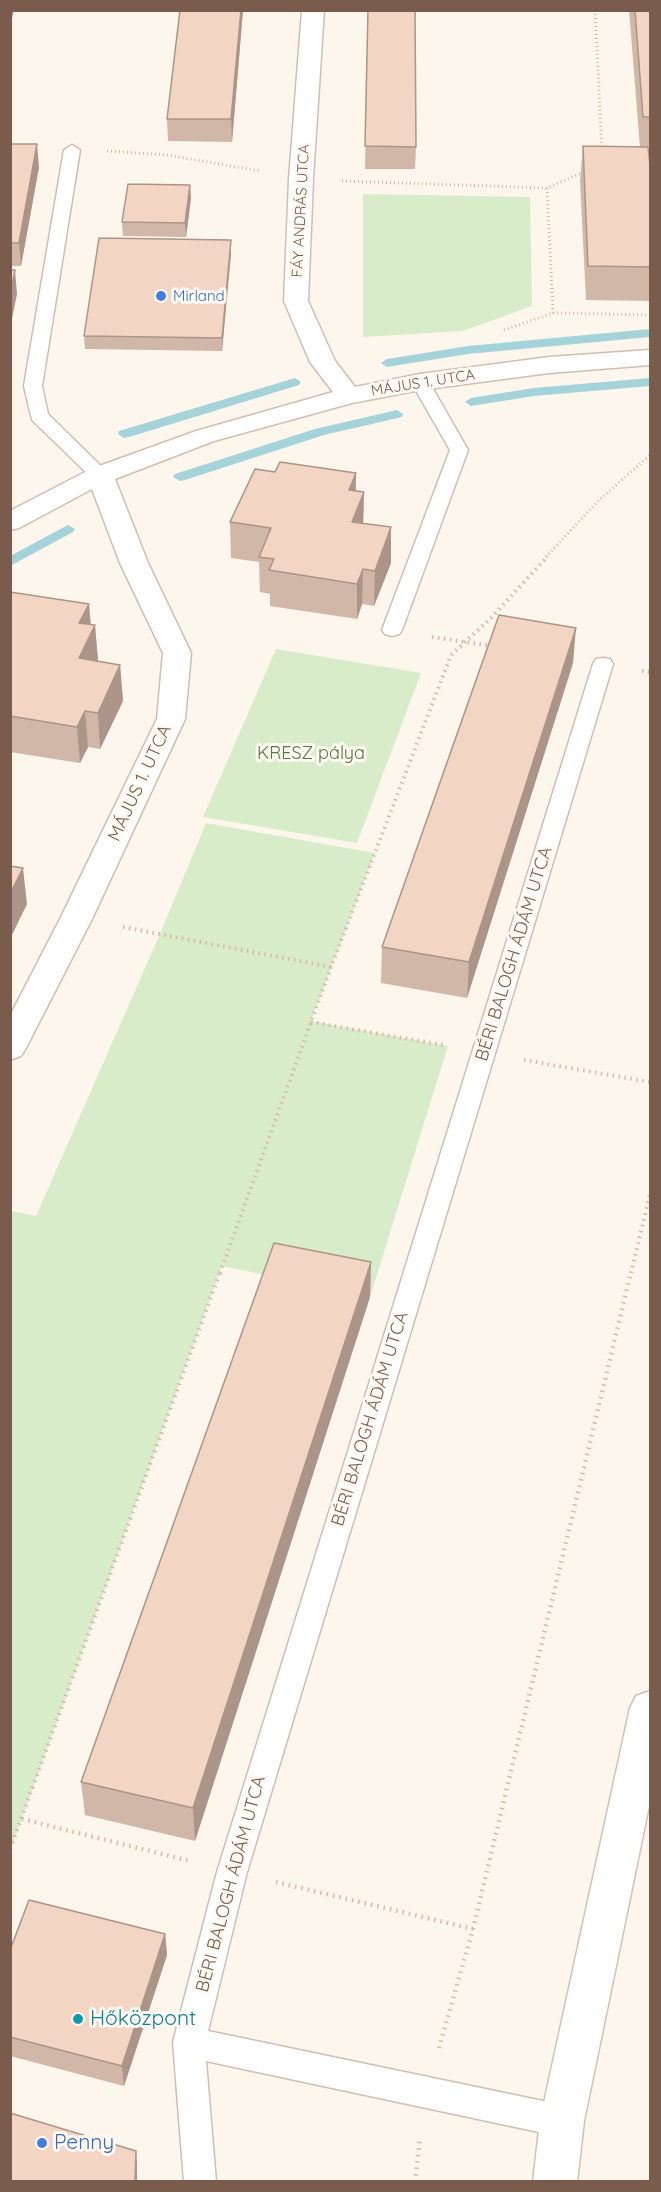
<!DOCTYPE html>
<meta charset="utf-8">
<style>
body{margin:0}
#map{position:relative;width:661px;height:2192px;overflow:hidden;background:#fdf6ec;font-family:Quicksand,sans-serif}
canvas{display:block}
.frame{position:absolute;inset:0;border:12px solid #7a5c4d;pointer-events:none}
</style>
<div id="map">
<canvas width="661" height="2192"></canvas>
<div class="frame"></div>
</div>
<script>
const context = document.querySelector('canvas').getContext('2d');
context.lineJoin = 'round';
function paint(path, color) { context.fillStyle = color; context.fill(path, 'evenodd'); }
const poly = rows => new Path2D(rows.map(r => 'M' + r).join(''));
function trace(path, color, width, dash) { context.strokeStyle = color; context.lineWidth = width; context.lineCap = dash ? 'butt' : 'round'; context.setLineDash(dash || []); context.stroke(path); }
function write(font, color, halo, rows, align = 'center') {
  context.font = font + ' Quicksand,sans-serif'; context.lineWidth = 6; context.setLineDash([]); context.textBaseline = 'middle'; context.strokeStyle = halo; context.fillStyle = color; for (const [text, x, y, turn = 0] of rows) {
    context.save(); context.translate(x, y); context.rotate((+turn || 0) * Math.PI / 180); context.textAlign = isNaN(turn) ? turn : align; if (halo) context.strokeText(text, 0, 0); context.fillText(text, 0, 0); context.restore();
  }
}
const green = poly([
 [363,194,530,197,532,306,463,331,363,337],
 [276,649,421,673,357,843,203,817],
 [206,823,375,853,311,1021,448,1046,370,1297,222,1266,11,1849,11,1211,36,1216,160,934]
]);
const stream = poly([
 [650,329,650,337,468,354,387,367,381,363,387,359,468,346,650,329],
 [295,378,301,382,299,385,129,437,124,438,118,434,119,431,295,378],
 [650,378,650,386,534,396,471,406,465,402,471,398,534,388,650,378],
 [397,410,403,414,402,417,324,435,185,480,180,481,173,477,175,474,315,429,397,410],
 [68,525,75,529,73,532,10,566,10,556,68,525]
]);
const pathFar2 = poly([
 [595,10,602,151],
 [107,151,167,155,260,171],
 [342,181,547,188],
 [553,313,547,188,584,172],
 [504,330,553,313,650,315],
 [546,557,598,501,650,455]
]);
const pathFar1 = poly([
 [432,637,492,646],
 [642,671,650,672],
 [123,927,331,967],
 [311,1022,443,1045],
 [524,1060,650,1082],
 [220,1273,331,967,451,655,491,618,548,556],
 [631,1273,650,1194]
]);
const path = poly([
 [22,1819,190,1861],
 [10,1849,220,1272],
 [276,1882,473,1929],
 [439,2048,473,1929,631,1272],
 [415,2182,420,2138]
]);
const lane = poly([
 [72,145,80,150,42,386,48,414,110,475,107,479,100,481,93,479,32,420,24,386,64,150,72,145],
 [420,376,426,378,429,382,468,450,402,630,399,634,392,636,385,634,382,630,450,450,411,382,414,378,420,376],
 [603,658,610,659,613,664,247,1872,208,2031,562,2105,573,2110,578,2121,573,2132,562,2137,206,2061,216,2182,184,2182,173,2042,217,1872,593,664,596,659,603,658]
]);
const street = poly([
 [302,10,324,10,313,179,308,301,335,361,355,387,420,374,549,357,650,350,650,365,549,373,420,390,352,403,214,441,115,479,148,563,191,653,185,719,92,919,26,1048,21,1056,10,1060,10,1016,60,919,157,719,163,653,120,563,92,489,19,528,10,530,10,511,91,469,196,431,333,392,310,362,284,301,289,179,302,10]
]);
const secondary = poly([
 [650,1691,650,1801,584,2121,577,2182,533,2182,540,2121,630,1708,636,1696,650,1691]
]);
const wall = poly([
 [180,10,243,10,232,142,168,141,167,119],
 [368,10,416,147,415,169,365,169],
 [629,10,651,10,651,151,648,151,651,175,651,301,586,300,580,180,583,146,640,147],
 [10,144,39,167,21,266,10,266],
 [191,198,186,237,123,236,122,222],
 [231,253,222,351,85,349,84,336],
 [275,472,356,473,356,491,364,492,363,524,391,563,374,606,362,604,357,619,270,606,270,594,260,592,259,562,231,558,230,522],
 [10,592,89,604,91,625,95,625,98,661,120,665,123,701,100,749,88,747,80,763,10,752],
 [573,663,467,998,381,983,382,947],
 [371,1262,370,1297,195,1841,85,1815,81,1782],
 [165,1934,167,1955,124,2086,10,2056,10,1950]
]);
const shadedWall = poly([
 [10,10,14,10,10,27],
 [241,10,243,10,232,142,231,119],
 [37,144,39,167,21,266,19,243],
 [190,185,191,198,186,237,185,223],
 [231,240,231,253,222,351,222,338],
 [15,270,17,294,10,329,10,294],
 [356,473,355,508,349,490],
 [364,492,363,527,352,522],
 [391,527,391,563,374,606,375,571],
 [363,569,362,604,357,619,357,584],
 [89,604,91,633,95,625,98,661,79,658,79,623],
 [576,628,573,663,467,998,469,962],
 [120,665,123,701,100,749,98,713],
 [85,711,88,747,80,763,77,727],
 [23,868,27,904,10,939,10,894],
 [371,1262,370,1297,195,1841,193,1808],
 [165,1934,167,1955,124,2086,122,2066],
 [136,2151,137,2162,137,2181,135,2181]
]);
const building = poly([
 [180,10,241,10,231,119,167,119,180,10],
 [368,10,415,10,416,147,365,146,368,10],
 [635,10,651,10,651,117,643,117,635,10],
 [10,144,37,144,19,243,10,243,10,144],
 [583,146,648,147,651,175,651,267,588,266,583,146],
 [128,184,190,185,185,223,122,222,128,184],
 [99,238,231,240,222,338,84,336,99,238],
 [10,270,15,270,10,294,10,270],
 [280,462,356,473,349,490,364,492,352,522,391,527,375,571,363,569,357,584,269,570,274,559,259,557,271,528,230,522,255,469,275,472,280,462],
 [10,592,89,604,79,623,95,625,79,658,120,665,98,713,85,711,77,727,10,716,10,592],
 [499,615,576,628,469,962,382,947,499,615],
 [10,866,23,868,10,894,10,866],
 [274,1243,371,1262,193,1808,81,1782,274,1243],
 [29,1900,165,1934,122,2066,10,2037,10,1950,29,1900],
 [10,2113,136,2151,135,2181,10,2181,10,2113]
]);
const markers = [
 [161,296,6,"#3f7fe0"],
 [78,2019,6,"#0f9aa8"],
 [42,2143,6,"#3f7fe0"]
];
const farStreetnames = [
 ["FÁY ANDRÁS UTCA",301,211,-87],
 ["MÁJUS 1. UTCA",423,383,-9]
];
const farShopnames = [
 ["Mirland",173,296]
];
const parkNames = [
 ["KRESZ pálya",311,754]
];
const streetNames = [
 ["MÁJUS 1. UTCA",140,783,-65],
 ["BÉRI BALOGH ÁDÁM UTCA",514,954,-73],
 ["BÉRI BALOGH ÁDÁM UTCA",370,1419,-73],
 ["BÉRI BALOGH ÁDÁM UTCA",231,1884,-75]
];
const nearCulturenames = [
 ["Hőközpont",90,2019]
];
const nearShopnames = [
 ["Penny",54,2143]
];
paint(green, '#d8ecc9');
paint(stream, '#a5d3da');
trace(lane, '#d1beb0', 3);
trace(street, '#d1beb0', 3);
trace(secondary, '#d6c0b0', 3);
trace(pathFar2, '#d9b8a5', 3, [1, 3]);
trace(pathFar1, '#d9b8a5', 4, [1.5, 4.5]);
trace(path, '#d9b8a5', 4.5, [1.5, 5]);
paint(lane, '#fff');
paint(street, '#fff');
paint(secondary, '#fff');
paint(wall, '#d1b7a8');
paint(shadedWall, '#aa9588');
paint(building, '#f3d5c3');
trace(building, '#aa9588', 1.5);
for (const [x, y, r, color] of markers) { const dot = new Path2D(); dot.arc(x, y, r, 0, 2 * Math.PI); context.fillStyle = color; context.fill(dot); trace(dot, '#fffaf3', 2); }
write('15px', '#7a5c4d', '#fffaf3', farStreetnames);
write('15px', '#366cbe', '#fffaf3', farShopnames, 'left');
write('18px', '#537a41', '#fffaf3', parkNames);
write('18px', '#7a5c4d', '#fffaf3', streetNames);
write('21px', '#0d838f', '#fffaf3', nearCulturenames, 'left');
write('21px', '#366cbe', '#fffaf3', nearShopnames, 'left');
</script>
